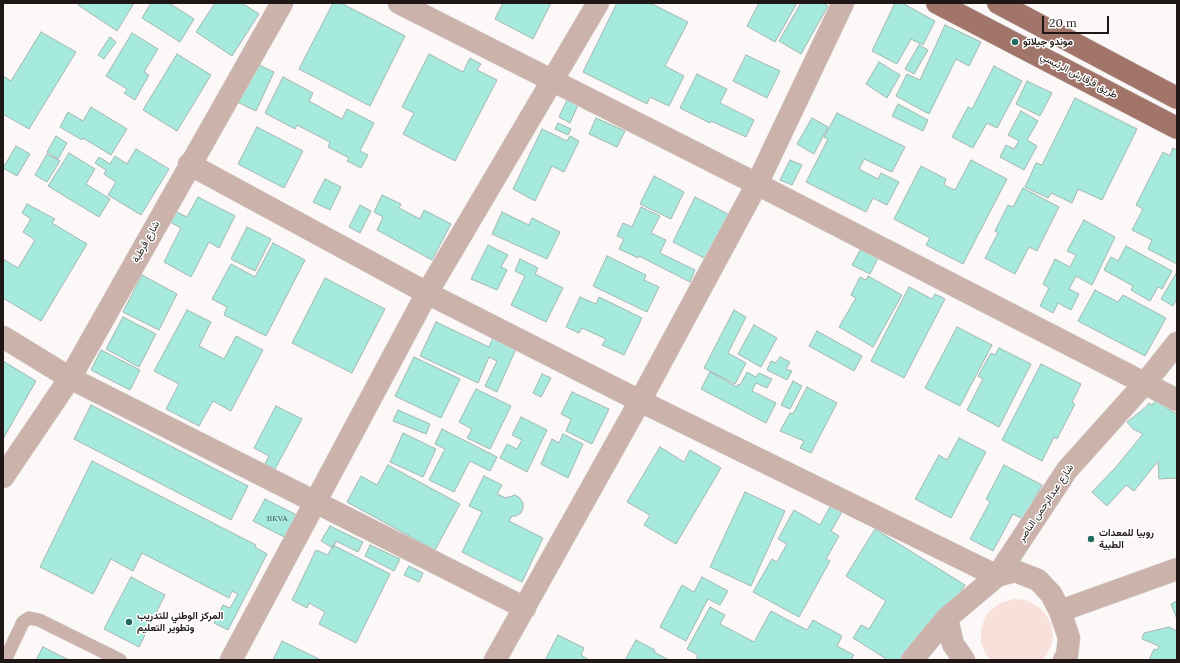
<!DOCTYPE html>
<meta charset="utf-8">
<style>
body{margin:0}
#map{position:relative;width:1180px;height:663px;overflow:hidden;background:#fcf8f7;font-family:Lora,serif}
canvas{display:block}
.frame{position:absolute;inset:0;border:4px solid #1e1715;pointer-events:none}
.scale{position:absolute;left:1042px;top:16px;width:67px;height:18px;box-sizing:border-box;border:2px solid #1e1715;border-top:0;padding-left:5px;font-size:12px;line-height:14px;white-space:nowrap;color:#1e1715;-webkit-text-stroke:3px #fff;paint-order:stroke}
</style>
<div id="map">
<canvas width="1180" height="663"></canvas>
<div class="frame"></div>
<div class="scale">20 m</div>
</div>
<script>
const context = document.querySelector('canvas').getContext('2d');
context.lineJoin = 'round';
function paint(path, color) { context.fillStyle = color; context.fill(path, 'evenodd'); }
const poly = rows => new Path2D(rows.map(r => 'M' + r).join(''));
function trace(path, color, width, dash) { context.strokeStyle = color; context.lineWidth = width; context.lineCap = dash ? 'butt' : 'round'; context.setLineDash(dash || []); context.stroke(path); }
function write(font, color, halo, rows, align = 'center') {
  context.font = font + ' Lora,Vazirmatn,serif'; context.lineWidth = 3; context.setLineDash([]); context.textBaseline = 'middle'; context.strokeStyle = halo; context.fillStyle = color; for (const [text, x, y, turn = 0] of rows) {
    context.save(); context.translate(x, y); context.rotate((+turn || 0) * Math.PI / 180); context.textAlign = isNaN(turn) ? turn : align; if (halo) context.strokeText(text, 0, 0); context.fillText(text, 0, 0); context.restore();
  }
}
const green = poly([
 [1013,599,1026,600,1037,606,1044,612,1051,623,1053,635,1051,647,1043,660,991,660,985,653,981,642,981,629,985,617,991,610,1001,603]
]);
const building = poly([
 [79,3,134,3,117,31,78,5,79,3],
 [151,3,169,3,194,19,180,42,142,18,151,3],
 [215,3,242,3,259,14,232,56,196,32,215,3],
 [333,3,341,3,405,36,370,106,299,69,333,3],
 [503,3,551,3,533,39,495,19,503,3],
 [617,3,650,3,688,22,665,66,684,76,669,106,650,97,647,104,583,72,617,3],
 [759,3,797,3,775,42,747,26,759,3],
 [801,3,823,3,828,6,801,54,779,41,801,3],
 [895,3,902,3,935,21,923,45,911,39,897,64,872,51,895,3],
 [945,25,981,42,969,66,956,59,929,114,896,96,907,74,920,80,945,25],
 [41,32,76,52,29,129,3,114,3,76,11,81,41,32],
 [132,33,158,49,144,72,149,75,135,100,124,93,127,89,106,76,132,33],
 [110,37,116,42,104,59,98,55,110,37],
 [919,45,928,50,914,74,905,69,919,45],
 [177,54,211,75,177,131,143,110,177,54],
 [429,54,463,72,470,58,481,64,477,70,497,80,455,161,403,134,414,113,402,107,429,54],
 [746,55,780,71,767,98,733,81,746,55],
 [879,62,900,75,887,98,866,84,879,62],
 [255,63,274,72,256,111,237,102,255,63],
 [994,66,1022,81,997,128,987,123,973,148,952,137,968,107,972,109,994,66],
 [697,74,727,89,720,103,754,120,746,137,711,121,710,123,680,108,697,74],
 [283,77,313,93,309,101,342,119,347,109,374,123,360,151,368,155,361,168,347,161,349,158,328,147,330,142,297,125,295,129,265,113,283,77],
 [1027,81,1052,93,1040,116,1016,104,1027,81],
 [1075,98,1137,129,1102,200,1078,189,1072,203,1051,193,1048,198,1025,187,1036,163,1042,165,1075,98],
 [567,100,578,105,570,123,559,117,567,100],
 [898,104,928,120,923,131,892,116,898,104],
 [91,107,127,129,111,155,83,138,82,140,60,127,68,112,83,121,91,107],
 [1021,111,1038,121,1027,140,1037,146,1024,170,1000,157,1006,145,1014,149,1019,141,1008,135,1021,111],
 [837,113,905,147,892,172,864,159,859,169,878,179,881,173,899,182,887,205,873,198,866,212,806,182,828,139,824,137,837,113],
 [596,118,625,131,617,147,589,134,596,118],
 [812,118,828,127,814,154,797,144,812,118],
 [558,123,571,129,568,135,555,129,558,123],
 [257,127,303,151,284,188,238,164,257,127],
 [542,129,567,141,570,136,579,141,564,172,552,166,535,201,513,189,542,129],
 [56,136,67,143,58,159,47,152,56,136],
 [16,146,30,154,17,176,3,168,16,146],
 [1173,148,1177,150,1177,264,1148,249,1152,240,1132,230,1143,209,1136,205,1163,152,1170,156,1173,148],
 [136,149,169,169,141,215,108,195,116,182,104,174,106,170,95,163,99,157,110,164,115,156,127,164,136,149],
 [69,153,95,169,86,184,110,199,99,217,48,186,69,153],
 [47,154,60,161,47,182,35,175,47,154],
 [790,160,802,165,792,185,780,180,790,160],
 [971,160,1007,179,963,264,926,245,930,238,894,219,921,166,946,179,944,185,955,190,971,160],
 [654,176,684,192,671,219,640,204,654,176],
 [325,179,341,187,330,210,313,202,325,179],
 [1023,188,1059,207,1037,251,1029,247,1015,274,985,258,998,233,995,231,1008,205,1013,207,1023,188],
 [382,195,401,204,399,208,420,219,424,210,451,224,432,260,377,230,383,217,374,212,382,195],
 [198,197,235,216,219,248,209,242,191,277,164,262,181,228,170,222,175,211,187,217,198,197],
 [695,197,730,215,708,260,673,242,695,197],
 [27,204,55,219,52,223,87,244,41,321,3,298,3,259,18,268,35,240,23,232,31,219,22,213,27,204],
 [360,205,371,211,360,233,349,227,360,205],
 [641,207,660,216,651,233,666,240,660,253,695,270,690,282,639,256,638,258,619,249,624,239,617,236,623,223,632,227,641,207],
 [502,212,529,225,532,218,560,232,547,259,492,234,502,212],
 [1084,220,1115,237,1092,285,1076,276,1069,289,1079,294,1071,310,1058,303,1053,313,1040,306,1049,288,1043,284,1055,259,1070,267,1076,255,1067,251,1084,220],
 [247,227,271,239,255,271,231,259,247,227],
 [273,243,305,260,266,336,224,315,227,307,212,299,231,264,255,277,273,243],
 [488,245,508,255,501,267,507,270,497,290,471,279,488,245],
 [1126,246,1172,271,1162,289,1158,287,1150,301,1131,290,1133,286,1104,270,1111,257,1118,261,1126,246],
 [860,250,878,258,870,274,852,265,860,250],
 [607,256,646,275,644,280,659,287,647,312,593,286,607,256],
 [520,259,538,268,535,274,563,288,546,322,511,305,525,276,515,271,520,259],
 [1177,272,1177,298,1173,306,1161,299,1177,272],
 [142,275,177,294,159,330,123,312,142,275],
 [868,276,902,295,873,347,839,327,856,298,851,295,860,277,866,280,868,276],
 [325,278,385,309,352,373,292,343,325,278],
 [909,287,932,299,935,294,945,299,904,378,871,361,909,287],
 [1095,290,1118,302,1123,295,1166,318,1145,356,1078,321,1095,290],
 [580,297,596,304,599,297,642,318,624,355,602,345,606,339,582,328,579,333,566,327,580,297],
 [187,310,211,322,199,346,224,359,236,336,263,350,231,411,213,401,199,426,166,409,179,384,154,371,187,310],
 [734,310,746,317,728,353,746,363,735,384,704,368,734,310],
 [123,317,156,334,139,367,106,349,123,317],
 [436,322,489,347,493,338,516,349,497,392,485,386,497,361,489,357,478,383,420,356,436,322],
 [754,325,777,338,761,367,738,354,754,325],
 [957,327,992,345,960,406,925,388,957,327],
 [817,331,862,356,854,371,809,346,817,331],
 [999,348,1031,364,999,427,967,410,983,379,978,376,991,353,995,355,999,348],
 [101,350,140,370,130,390,91,370,101,350],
 [414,357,460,379,441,418,395,396,414,357],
 [780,357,790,362,786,369,792,371,787,380,767,370,771,361,776,363,780,357],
 [3,361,36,381,3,439,3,361],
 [1041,364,1081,384,1072,402,1075,404,1057,439,1054,437,1042,461,1002,440,1041,364],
 [710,372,737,387,738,384,740,385,747,372,756,377,759,373,772,379,767,388,756,383,752,391,776,403,766,423,701,389,710,372],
 [542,374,551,378,541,397,533,393,542,374],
 [793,381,802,386,790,409,781,405,793,381],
 [807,387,837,403,811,453,800,448,804,441,780,431,790,413,793,414,807,387],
 [476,389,511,406,490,449,467,438,472,429,459,422,476,389],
 [572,392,609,409,592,444,566,431,571,419,561,414,572,392],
 [1155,401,1177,414,1177,478,1159,479,1158,461,1134,491,1126,485,1107,506,1092,492,1116,467,1143,434,1133,429,1127,422,1146,407,1149,403,1152,405,1155,401],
 [91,405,248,486,231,520,74,439,91,405],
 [276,406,302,419,275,469,265,464,269,456,254,448,276,406],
 [398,410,430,424,426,434,393,421,398,410],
 [521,417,547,430,527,472,500,458,507,444,517,449,522,440,512,435,521,417],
 [442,429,497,457,490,471,470,461,454,492,429,480,445,449,435,444,442,429],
 [403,433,436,449,423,477,390,462,403,433],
 [563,434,583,444,568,478,541,464,552,439,559,443,563,434],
 [959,438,986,452,951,518,915,499,939,455,947,460,959,438],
 [660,447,684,462,690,450,721,468,676,544,644,525,650,515,627,502,660,447],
 [92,461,256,545,255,547,267,554,228,630,214,623,223,605,230,608,238,594,232,591,229,598,142,553,133,571,111,559,93,594,40,567,92,461],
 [388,465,460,504,435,550,347,502,361,476,377,485,388,465],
 [1004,465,1042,485,1023,519,1013,514,993,551,970,539,990,502,986,499,1004,465],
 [484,476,502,485,497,494,506,498,515,495,520,498,523,503,523,508,521,513,516,516,512,516,509,521,543,538,522,582,462,552,482,512,469,506,484,476],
 [745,492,785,511,751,586,710,567,745,492],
 [265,499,301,517,290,540,253,521,265,499],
 [831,505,842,512,831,531,839,536,826,559,830,561,799,617,753,592,772,559,777,562,787,544,778,539,794,510,820,525,831,505],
 [330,526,363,542,358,552,336,541,333,548,321,541,330,526],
 [875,529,965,585,936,630,927,624,905,660,888,660,853,638,861,625,869,629,886,601,846,576,875,529],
 [333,545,390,574,356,643,319,624,325,612,309,603,307,608,292,600,316,550,328,555,333,545],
 [370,545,400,559,394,571,365,556,370,545],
 [409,566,423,573,419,582,404,575,409,566],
 [131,577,165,595,139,647,104,629,131,577],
 [702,577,728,591,720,605,708,599,686,641,660,627,682,585,694,592,702,577],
 [1177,601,1177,619,1171,604,1177,601],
 [710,607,725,615,720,624,754,642,771,611,807,630,813,620,842,636,837,646,854,655,851,660,696,660,698,655,687,649,710,607],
 [1169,627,1177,631,1177,660,1149,660,1154,649,1157,650,1159,646,1142,639,1144,633,1169,627],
 [558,635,584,648,581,655,589,660,545,660,558,635],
 [636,640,655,650,654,652,669,660,625,660,636,640],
 [282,641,321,660,273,660,282,641],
 [43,647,69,660,36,660,43,647]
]);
const service = poly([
 [5,660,23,622,29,618,39,620,120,660]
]);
const minor = poly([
 [399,3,757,184,1177,400],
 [189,164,427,293,640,401,997,576,1015,571,1038,580,1051,594,1060,611,1069,638,1067,655,1064,660],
 [3,337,70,378,525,608],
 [3,477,70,378,282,3],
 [1060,611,1177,569],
 [947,618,953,644,964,660],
 [231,660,427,293,598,3],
 [495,660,640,401,757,184,843,3],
 [912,660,947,618,997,576,1067,470,1145,383,1177,343]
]);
const primary = poly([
 [937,3,1177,128],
 [998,3,1177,98]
]);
const markers = [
 [1015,42,4,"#216a60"],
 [1091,539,4,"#216a60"],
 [129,622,4,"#216a60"]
];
const numberNames = [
 ["11KVA",277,519]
];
const poiNames = [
 ["موندو جيلاتو",1023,42],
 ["روبيا للمعدات",1099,533],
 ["الطبية",1099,545],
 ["المركز الوطني للتدريب",137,616],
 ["وتطوير التعليم",137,628]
];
const streetNames = [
 ["طريق قرقارش الرئيسي",1079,76,28],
 ["شارع قرطبة",146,242,-61],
 ["شارع عبدالرحمن الناصر",1046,503,-56]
];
paint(green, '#f8e1db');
paint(building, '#a6eade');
trace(building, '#a2b6b2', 1);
trace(service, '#d8d4d3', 14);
trace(minor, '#d8d4d3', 23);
trace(primary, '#d8d4d3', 23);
trace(service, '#cbb2aa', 13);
trace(minor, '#cbb2aa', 22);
trace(primary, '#a17569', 22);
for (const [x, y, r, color] of markers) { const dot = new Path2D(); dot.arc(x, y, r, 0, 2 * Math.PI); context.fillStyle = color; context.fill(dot); trace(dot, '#fff', 1.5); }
write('8px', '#404c47', null, numberNames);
write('bold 10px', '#1e1715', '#fff', poiNames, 'left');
write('10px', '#1e1715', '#fff', streetNames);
</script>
